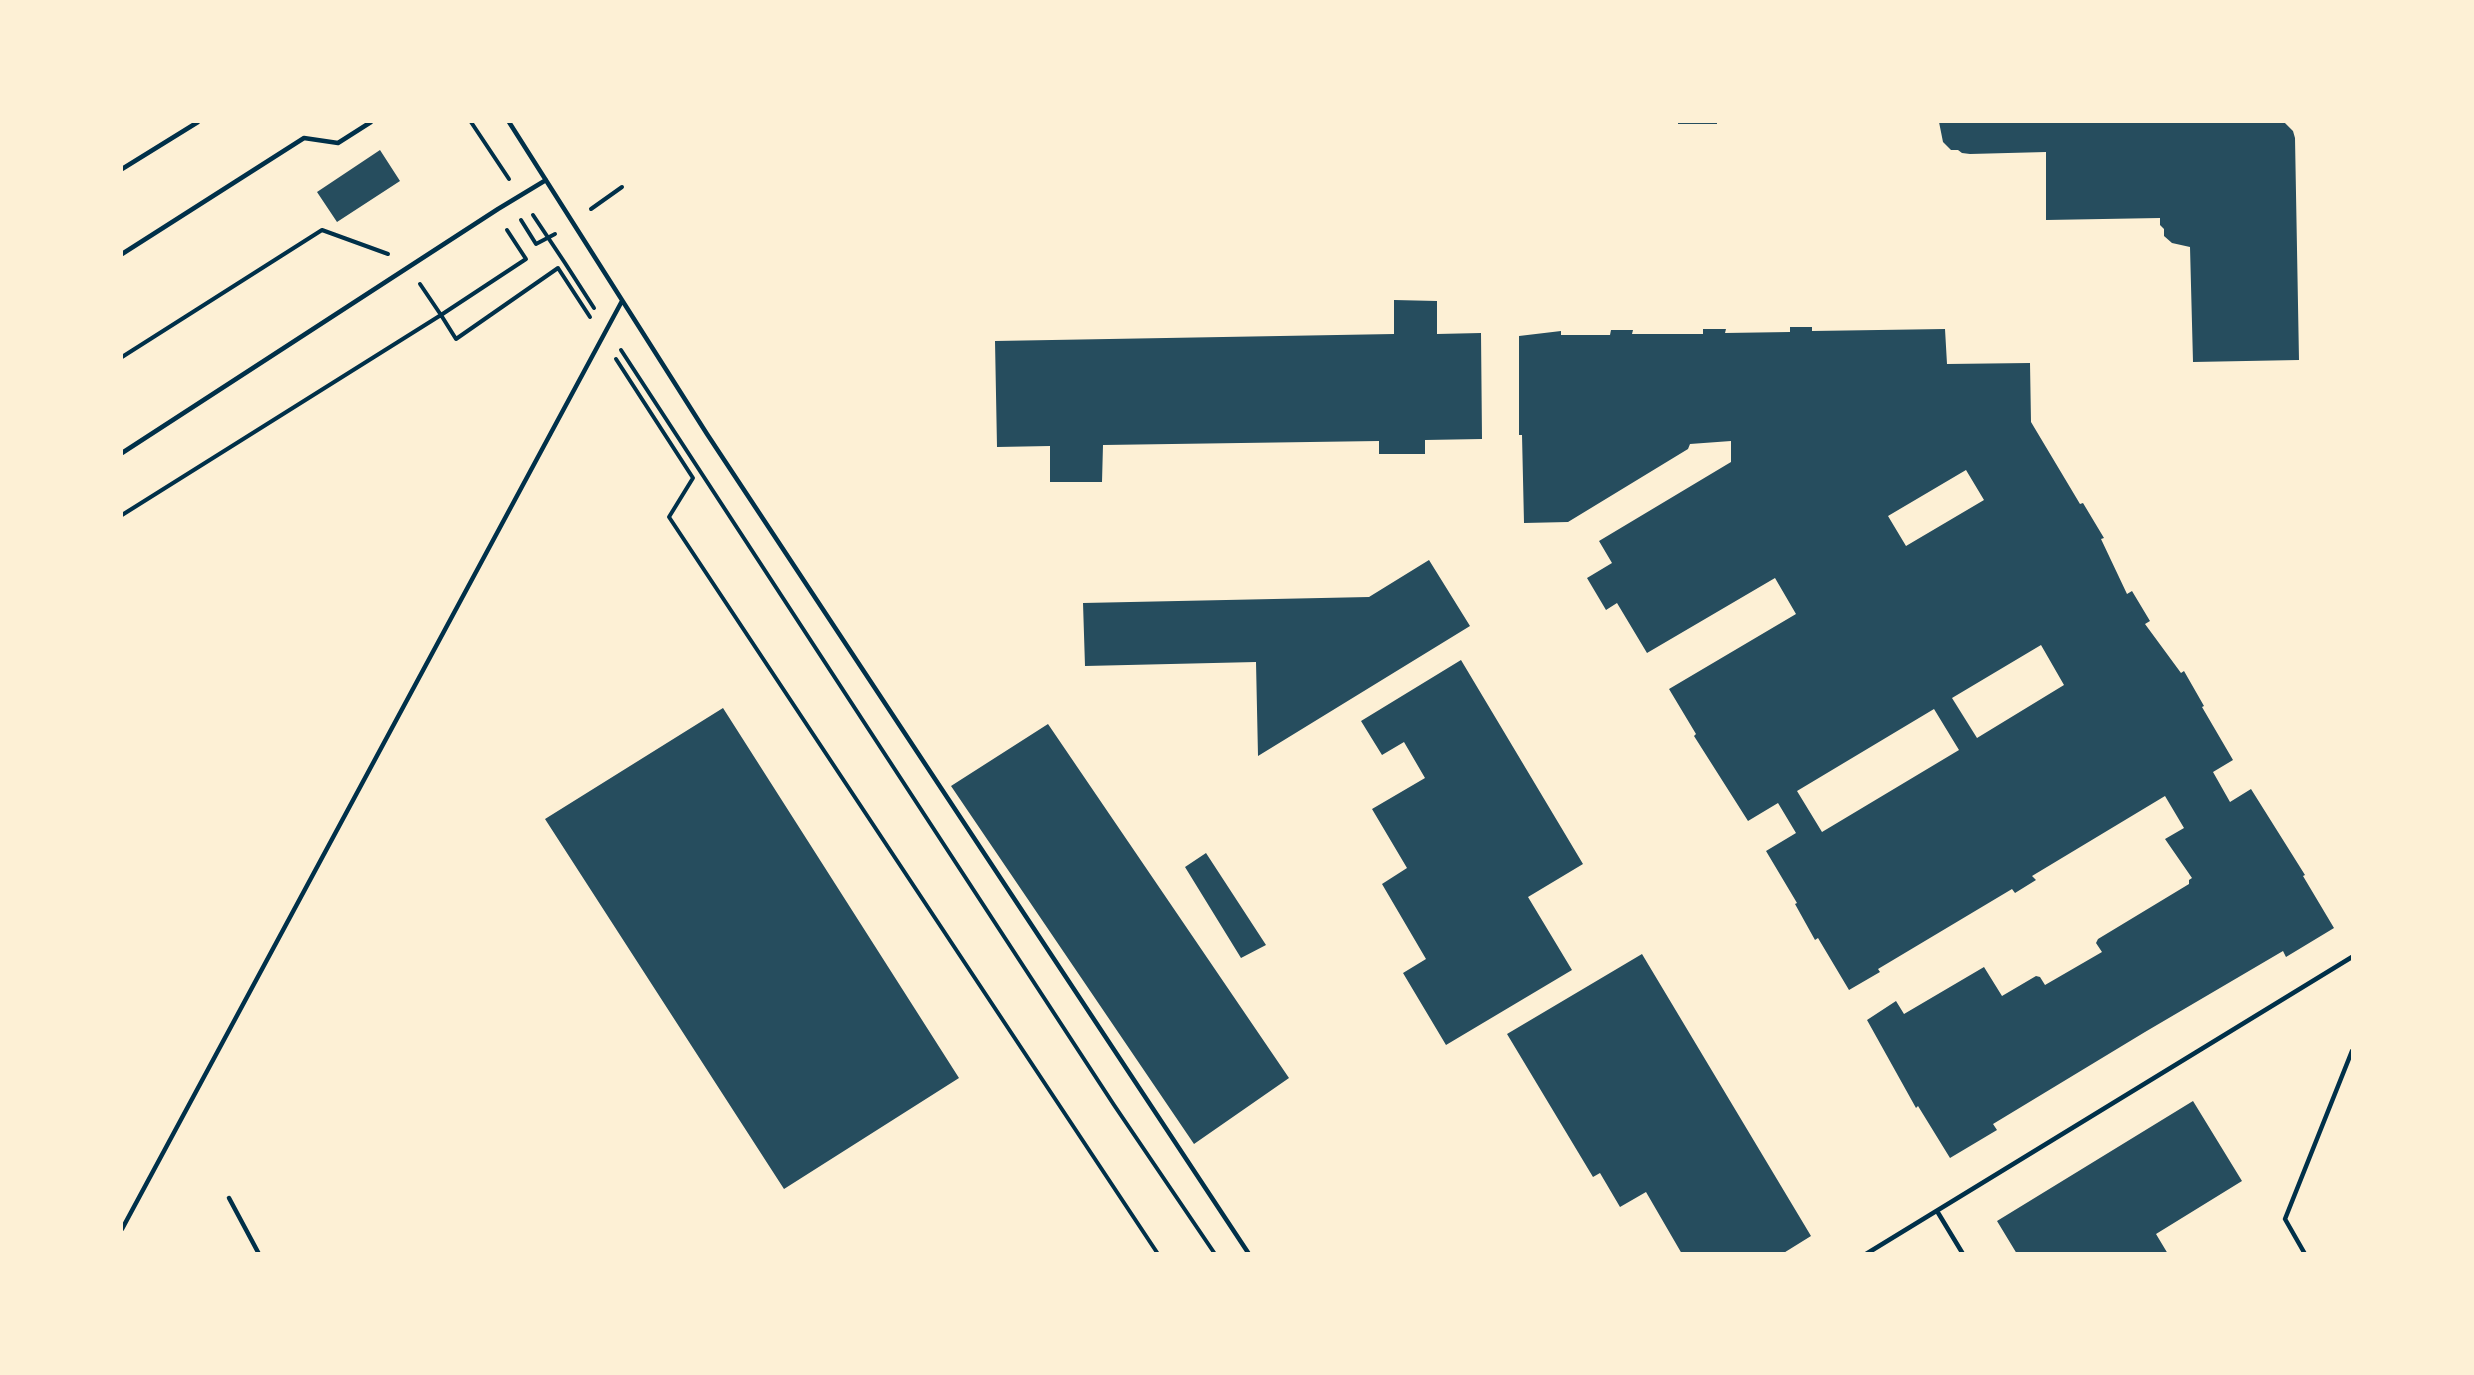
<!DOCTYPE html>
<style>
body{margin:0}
#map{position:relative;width:2474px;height:1375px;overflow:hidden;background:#fdf0d5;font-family:"Alegreya Sans",sans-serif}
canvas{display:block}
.frame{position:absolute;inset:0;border:123px solid #fdf0d5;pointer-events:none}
</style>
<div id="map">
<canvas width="2474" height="1375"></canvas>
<div class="frame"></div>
</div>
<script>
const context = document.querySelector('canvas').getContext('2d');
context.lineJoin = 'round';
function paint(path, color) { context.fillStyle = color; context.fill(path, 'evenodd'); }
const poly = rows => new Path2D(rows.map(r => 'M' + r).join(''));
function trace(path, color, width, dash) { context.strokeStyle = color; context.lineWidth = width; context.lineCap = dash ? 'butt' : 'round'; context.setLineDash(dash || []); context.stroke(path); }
const building = poly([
 [1678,122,1717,122,1717,124,1678,124],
 [1939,122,2284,122,2293,131,2295,138,2299,360,2193,362,2190,247,2172,243,2164,236,2164,229,2160,225,2160,218,2046,220,2046,152,1970,154,1962,153,1958,150,1951,150,1943,142],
 [380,150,400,181,337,222,317,192],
 [1394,300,1437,301,1437,334,1481,333,1482,439,1425,440,1425,454,1379,454,1379,441,1103,445,1102,482,1050,482,1050,446,997,447,995,341,1394,334],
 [1790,327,1812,327,1812,331,1945,329,1947,364,2030,363,2031,422,2080,504,2083,503,2104,538,2101,539,2127,594,2132,591,2150,621,2145,624,2181,673,2184,671,2204,706,2202,707,2233,760,2213,772,2230,802,2251,789,2305,875,2303,876,2334,928,2286,957,2283,951,2145,1032,1993,1124,1997,1130,1950,1158,1918,1106,1916,1108,1867,1020,1896,1001,1904,1014,1984,967,2002,996,2036,976,2040,977,2045,985,2102,952,2096,943,2098,939,2189,884,2189,880,2192,878,2165,839,2184,828,2165,796,2032,876,2036,880,2015,893,2012,889,1878,969,1880,972,1849,990,1818,938,1815,940,1795,904,1797,903,1766,851,1796,833,1778,803,1748,821,1694,736,1696,734,1669,689,1796,614,1775,578,1647,653,1617,603,1606,610,1587,578,1612,563,1599,541,1731,462,1731,441,1690,444,1688,449,1568,522,1524,523,1522,435,1519,435,1519,336,1561,331,1561,335,1610,335,1611,330,1633,330,1632,334,1703,334,1703,329,1726,329,1725,333,1790,332],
 [1966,470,1984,500,1906,546,1888,516],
 [2041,645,2064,685,1977,738,1952,698],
 [1934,709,1959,750,1822,832,1797,791],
 [1429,560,1470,626,1258,756,1256,662,1085,666,1083,603,1369,597],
 [1461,660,1583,864,1528,897,1572,970,1446,1045,1403,973,1426,959,1382,884,1407,868,1372,809,1425,778,1404,742,1382,755,1361,721],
 [723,708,959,1078,784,1189,545,819],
 [1048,724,1289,1078,1194,1144,951,786],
 [1206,853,1266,945,1241,958,1185,867],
 [1642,954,1811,1236,1782,1254,1682,1254,1646,1192,1620,1207,1600,1173,1593,1177,1507,1034],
 [2193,1101,2242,1181,2156,1234,2168,1254,2017,1254,1997,1221]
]);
const path = poly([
 [471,122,509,179],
 [591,209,622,187],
 [533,215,565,263],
 [521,220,536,244,555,234],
 [507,230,526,259,441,315,456,339,558,268,590,317],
 [565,263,594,308],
 [621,350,1114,1105,1215,1254],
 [122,357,322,230,388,254],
 [616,359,693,478,669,517,1158,1254],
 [122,515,441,315,420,284]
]);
const service = poly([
 [509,122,707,434,1249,1254],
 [122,169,198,122],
 [122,254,304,138,338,143,371,122],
 [122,453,498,209,546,180],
 [229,1198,259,1254],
 [1937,1211,1963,1254],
 [122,1229,622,301],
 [1866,1254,2352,957],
 [2305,1254,2285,1219,2352,1051]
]);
paint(building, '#264d5e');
trace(path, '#003049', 4);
trace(service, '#003049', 4.5);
</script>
